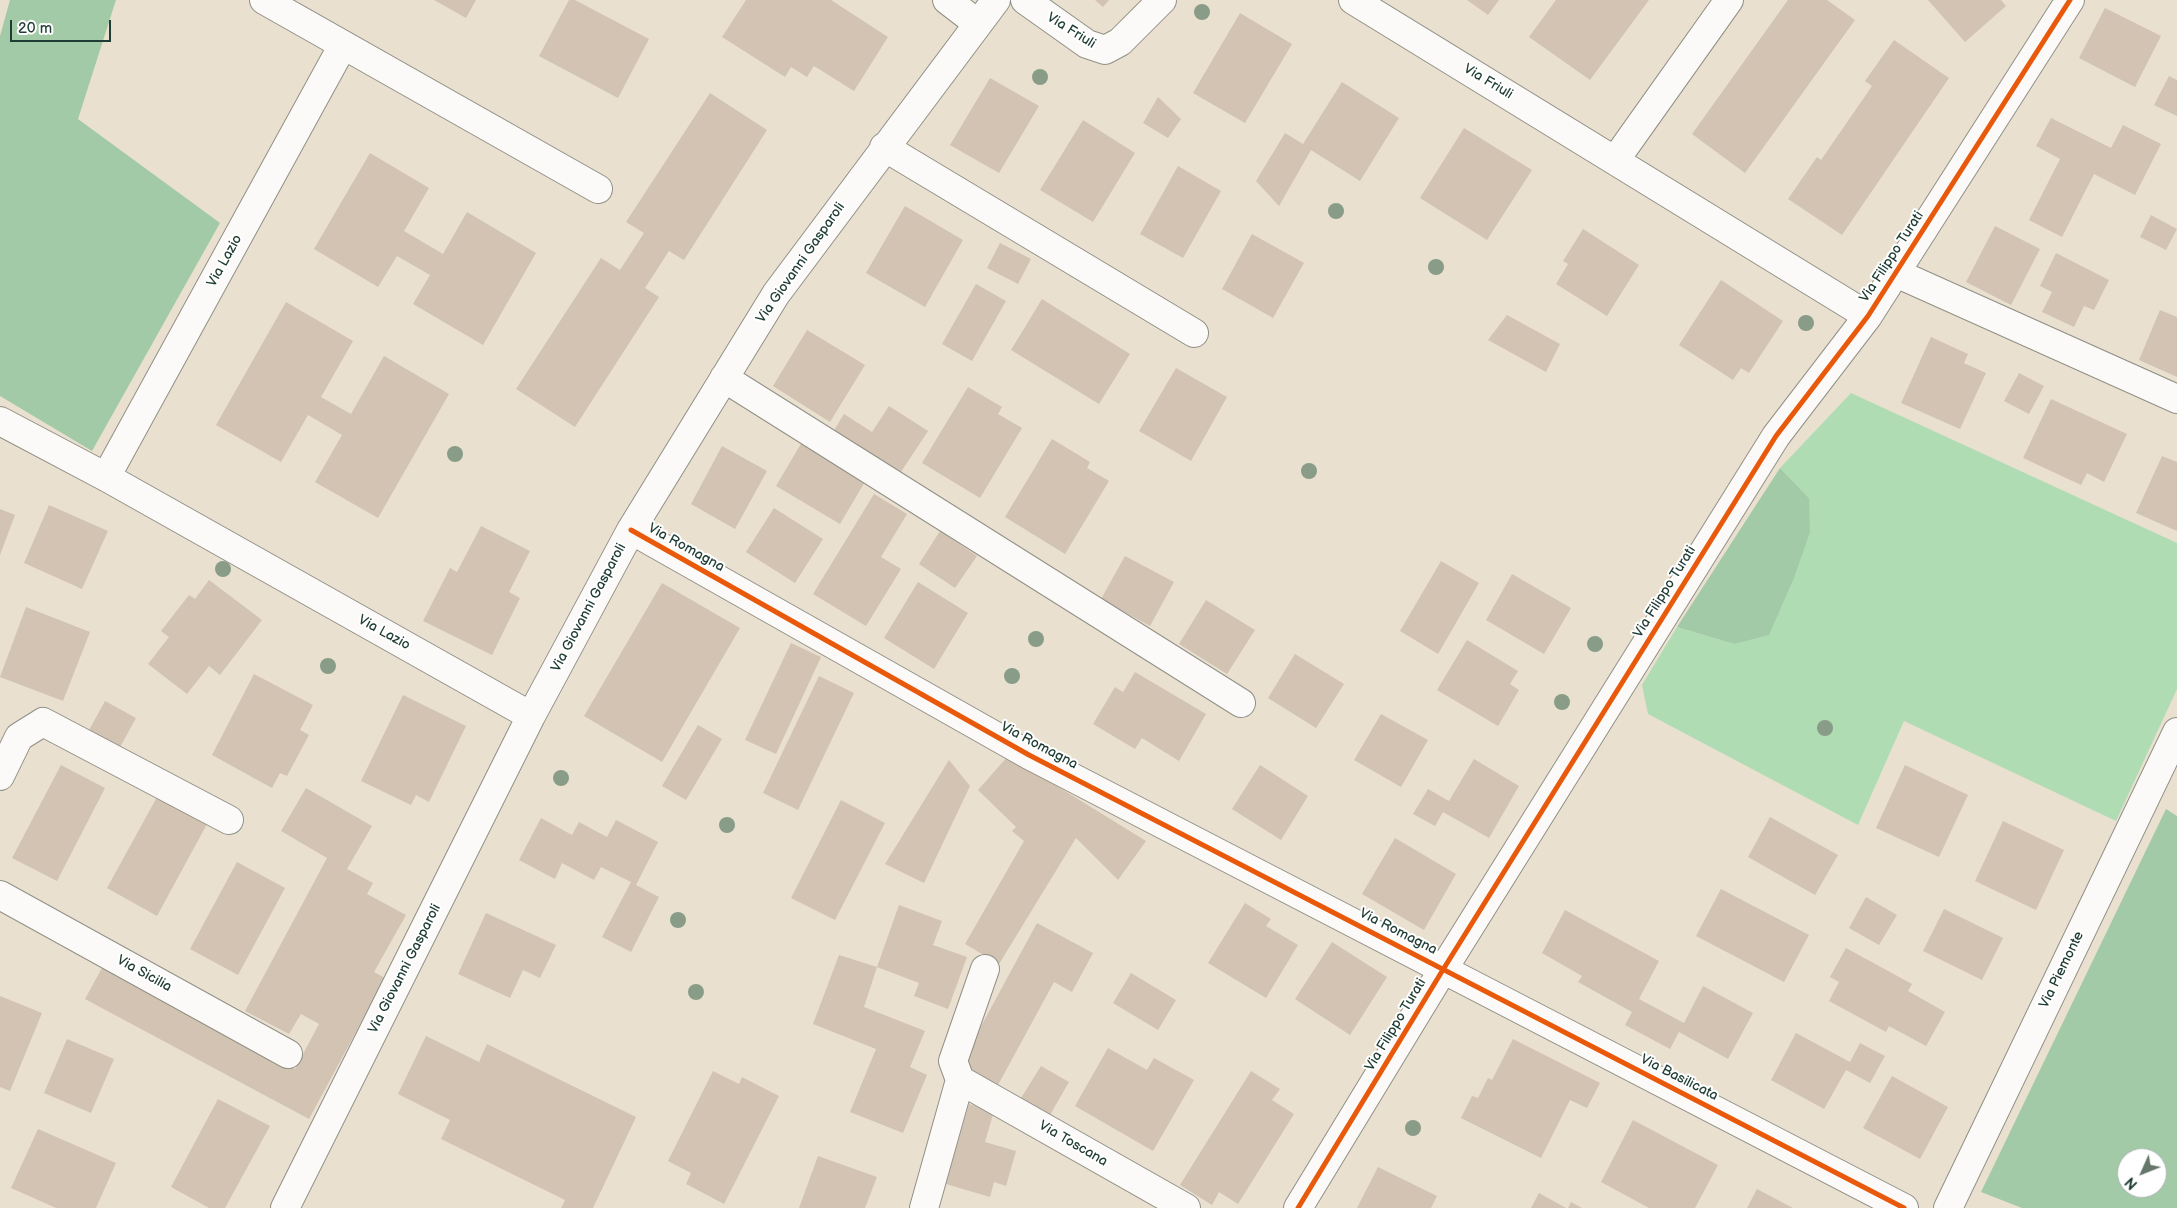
<!DOCTYPE html>
<style>
body{margin:0}
#map{position:relative;width:2177px;height:1208px;overflow:hidden;background:#eae0d0;font-family:"Balsamiq Sans",sans-serif}
canvas{display:block}
.north{position:absolute;left:2117px;top:1148px;width:50px;height:50px;box-sizing:border-box;background:#fff;border:1px solid #a5b1ae;border-radius:50%;rotate:226deg;font-size:14px;font-weight:700;line-height:20px;text-align:center;color:#1f3d34}
.north::after{content:'';display:block;margin:auto;width:18px;height:22px;background:#66766b;clip-path:polygon(50% 0,100% 100%,50% 72%,0 100%)}
.scale{position:absolute;left:10px;top:20px;width:101px;height:22px;box-sizing:border-box;border:2px solid #1f3d34;border-top:0;padding-left:6px;font-size:15px;line-height:18px;white-space:nowrap;color:#1f3d34;-webkit-text-stroke:4px #fff;paint-order:stroke}
</style>
<div id="map">
<canvas width="2177" height="1208"></canvas>
<div class="north">N</div>
<div class="scale">20 m</div>
</div>
<script>
const context = document.querySelector('canvas').getContext('2d');
context.lineJoin = 'round';
function paint(path, color) { context.fillStyle = color; context.fill(path, 'evenodd'); }
const poly = rows => new Path2D(rows.map(r => 'M' + r).join(''));
function trace(path, color, width, dash) { context.strokeStyle = color; context.lineWidth = width; context.lineCap = dash ? 'butt' : 'round'; context.setLineDash(dash || []); context.stroke(path); }
function write(font, color, halo, rows, align = 'center') {
  context.font = font + ' "Balsamiq Sans",sans-serif'; context.lineWidth = 4; context.setLineDash([]); context.textBaseline = 'middle'; context.strokeStyle = halo; context.fillStyle = color; for (const [text, x, y, turn = 0] of rows) {
    context.save(); context.translate(x, y); context.rotate((+turn || 0) * Math.PI / 180); context.textAlign = isNaN(turn) ? turn : align; if (halo) context.strokeText(text, 0, 0); context.fillText(text, 0, 0); context.restore();
  }
}
const green = poly([
 [1851,393,2177,543,2177,689,2116,821,1904,721,1858,825,1648,714,1642,685,1677,627,1734,644,1809,498,1780,468]
]);
const forest = poly([
 [10,0,116,0,78,119,220,223,92,451,0,396,0,36],
 [1780,468,1809,498,1810,532,1794,578,1769,635,1734,644,1677,627],
 [2166,809,2177,816,2177,1208,2022,1208,1981,1192],
 [2127,1158,2157,1158,2157,1188,2127,1188]
]);
const building = poly([
 [434,0,476,0,466,18],
 [569,0,575,0,649,39,618,98,539,56],
 [746,0,831,0,888,37,854,91,814,66,807,77,791,67,785,77,722,37],
 [1095,0,1109,0,1103,7],
 [1467,0,1499,0,1488,15],
 [1556,0,1649,0,1590,80,1529,37],
 [1788,0,1827,0,1855,20,1745,173,1692,134],
 [1928,0,2001,0,2006,6,1965,42],
 [2105,8,2161,36,2135,87,2079,58],
 [1240,13,1292,44,1245,123,1193,93],
 [1894,40,1949,78,1842,235,1788,199,1817,157,1821,160,1872,86,1865,81],
 [2169,76,2177,80,2177,116,2154,105],
 [990,78,1039,106,999,173,950,145],
 [1342,82,1399,118,1360,181,1311,150,1279,206,1256,181,1285,133,1303,144],
 [710,93,767,130,684,260,669,251,645,288,659,297,575,427,516,389,601,258,620,270,644,233,626,222],
 [1158,97,1181,119,1168,138,1143,123],
 [2051,118,2111,148,2123,125,2161,144,2135,195,2094,174,2062,237,2029,220,2060,159,2036,146],
 [1083,120,1135,153,1093,222,1040,190],
 [1464,128,1532,170,1487,240,1420,198],
 [370,153,429,188,404,231,443,254,467,212,536,253,483,345,413,304,430,275,397,256,378,287,314,249],
 [1178,166,1221,191,1183,258,1140,234],
 [905,206,963,240,925,307,866,273],
 [2151,215,2177,229,2166,250,2140,237],
 [1995,226,2040,249,2011,305,1966,282],
 [1583,229,1639,265,1607,316,1556,284,1568,264,1563,261],
 [1252,234,1304,263,1273,318,1222,289],
 [1000,243,1031,259,1018,284,987,268],
 [2056,253,2109,280,2094,310,2084,306,2074,327,2042,312,2052,292,2040,286],
 [1721,280,1783,321,1749,373,1741,368,1733,380,1679,345],
 [976,284,1006,301,972,361,942,344],
 [1042,299,1130,354,1099,404,1011,350],
 [286,302,353,341,321,397,351,414,384,356,449,394,378,518,315,482,342,435,308,415,281,462,216,425],
 [2160,310,2177,317,2177,377,2139,360],
 [1507,315,1560,344,1546,372,1488,340],
 [807,330,865,365,830,422,773,386],
 [1931,337,1968,354,1964,363,1986,373,1960,429,1901,403],
 [1176,368,1227,397,1191,461,1139,431],
 [2019,373,2044,386,2029,414,2004,401],
 [968,387,1002,407,998,414,1022,428,980,498,922,463],
 [2051,399,2127,434,2104,482,2087,473,2081,485,2023,458],
 [889,406,928,431,899,475,833,432,844,414,872,432],
 [1052,439,1090,462,1087,468,1109,481,1065,554,1005,517],
 [802,442,866,480,840,524,776,486],
 [722,446,767,471,735,529,691,504],
 [2162,456,2177,462,2177,531,2136,513],
 [874,494,907,514,881,557,901,569,866,626,813,594],
 [49,505,108,531,82,589,24,563],
 [774,508,823,539,795,583,746,552],
 [0,509,15,515,0,555],
 [481,526,530,551,509,592,520,598,492,655,423,621,450,568,457,572],
 [940,531,977,556,955,588,919,564],
 [1125,556,1174,582,1150,626,1101,599],
 [1441,561,1479,583,1438,654,1400,631],
 [1512,574,1571,608,1544,654,1486,620],
 [209,580,262,620,220,675,209,666,187,694,148,664,169,637,161,631,189,595,195,599],
 [918,582,968,613,934,669,884,638],
 [662,583,740,628,662,762,584,716],
 [1206,600,1255,630,1227,674,1179,644],
 [26,607,90,632,63,701,0,677],
 [1467,640,1518,671,1510,684,1519,690,1498,726,1437,690],
 [791,643,821,657,776,754,745,740],
 [1295,654,1344,684,1316,728,1268,698],
 [1135,672,1206,714,1179,761,1142,738,1135,749,1093,724,1115,687,1123,692],
 [254,674,313,705,300,730,309,735,287,776,280,773,272,788,212,755],
 [819,676,854,693,798,810,763,793],
 [403,695,466,726,429,802,416,795,411,805,361,781],
 [105,701,136,718,119,749,88,732],
 [1381,714,1428,740,1401,787,1354,760],
 [698,725,722,739,686,800,662,786],
 [1008,756,1146,841,1118,880,1076,838,999,964,965,944,1024,841,1012,831,1016,827,978,790],
 [1474,759,1519,786,1489,838,1443,812,1435,826,1413,814,1428,789,1449,801],
 [949,760,970,786,924,883,885,864],
 [61,765,105,788,57,881,12,858],
 [1260,765,1308,796,1281,840,1232,809],
 [1905,765,1968,795,1939,857,1876,828],
 [306,788,372,826,347,869,373,883,367,894,406,915,374,972,385,978,309,1119,85,999,103,966,295,1069,319,1024,301,1014,289,1034,245,1011,327,858,281,831],
 [157,797,207,824,157,916,107,888],
 [841,800,885,823,835,920,791,898],
 [1770,817,1838,855,1815,895,1748,857],
 [541,818,572,835,579,822,607,837,616,820,658,842,636,885,659,897,631,952,602,937,631,882,601,867,594,880,562,863,555,879,519,860],
 [2003,821,2064,850,2036,910,1975,881],
 [1395,838,1456,874,1424,930,1362,894],
 [237,862,285,888,238,975,190,949],
 [1721,889,1809,935,1784,982,1696,936],
 [1866,897,1897,915,1879,945,1849,928],
 [1245,903,1271,919,1266,926,1298,945,1266,998,1208,963],
 [899,905,942,921,933,945,967,957,948,1009,914,996,919,983,877,967],
 [1944,909,2003,938,1982,980,1923,951],
 [1565,910,1659,961,1639,999,1684,1023,1703,986,1753,1013,1728,1059,1679,1032,1670,1049,1625,1025,1632,1012,1578,982,1582,976,1542,953],
 [486,913,556,945,540,978,523,970,510,998,458,974],
 [1037,923,1093,953,1072,992,1054,982,998,1085,960,1065],
 [1332,942,1387,977,1350,1035,1295,999],
 [1846,948,1912,984,1908,991,1945,1012,1926,1046,1889,1026,1886,1032,1829,1001,1839,982,1830,977],
 [839,955,877,967,864,1007,925,1031,910,1067,927,1075,903,1133,850,1112,876,1049,813,1024],
 [1131,973,1176,1000,1158,1030,1113,1003],
 [0,996,42,1013,10,1091,0,1087],
 [1796,1033,1850,1062,1860,1043,1885,1056,1870,1083,1846,1070,1824,1109,1771,1080],
 [426,1036,479,1062,487,1044,636,1117,593,1208,561,1208,565,1200,441,1139,450,1120,398,1094],
 [67,1039,114,1059,91,1113,44,1093],
 [1513,1039,1600,1083,1587,1108,1570,1100,1541,1158,1461,1118,1472,1096,1478,1098,1488,1078,1492,1080],
 [1108,1048,1147,1070,1154,1058,1194,1080,1153,1151,1075,1106],
 [1041,1066,1069,1082,1050,1115,1021,1098],
 [713,1071,739,1084,742,1077,779,1096,724,1204,686,1184,691,1173,668,1161],
 [1251,1071,1280,1089,1272,1100,1294,1114,1238,1204,1219,1192,1212,1205,1180,1185],
 [1892,1076,1948,1107,1920,1159,1863,1128],
 [218,1099,270,1126,225,1208,209,1208,171,1187],
 [969,1104,994,1111,985,1142,1016,1151,1006,1186,994,1182,990,1197,946,1184],
 [1633,1120,1718,1165,1695,1208,1649,1208,1601,1182],
 [38,1129,116,1163,96,1208,56,1208,11,1188],
 [818,1156,877,1177,865,1208,799,1208],
 [1378,1167,1437,1196,1431,1208,1357,1208],
 [1757,1189,1793,1208,1747,1208],
 [1539,1193,1566,1208,1531,1208],
 [1571,1202,1582,1208,1568,1208]
]);
const minor = poly([
 [264,0,598,189],
 [947,0,977,23],
 [1025,0,1087,44,1105,50,1120,42,1162,0],
 [1353,0,1868,316],
 [884,147,1194,333],
 [1616,159,1729,0],
 [1896,273,2177,399],
 [724,378,1241,703],
 [0,421,106,477,531,716],
 [106,477,343,45],
 [631,530,1029,755,1904,1208],
 [0,776,19,737,43,722,229,820],
 [0,895,288,1054],
 [960,1080,1186,1208],
 [285,1208,531,716,631,530,776,294,996,0],
 [924,1208,960,1080,953,1061,985,969],
 [1298,1208,1444,968,1776,436,1868,316,2070,0],
 [1948,1208,2177,732]
]);
const cycleway = poly([
 [631,530,1029,755,1904,1208],
 [1298,1208,1444,968,1776,436,1868,316,2070,0]
]);
const trees = [
 [1202,12],
 [1040,77],
 [1336,211],
 [1436,267],
 [1806,323],
 [455,454],
 [1309,471],
 [223,569],
 [1036,639],
 [1595,644],
 [328,666],
 [1012,676],
 [1562,702],
 [1825,728],
 [561,778],
 [727,825],
 [678,920],
 [696,992],
 [1413,1128]
];
const streetNames = [
 ["Via Friuli",1071,31,32],
 ["Via Friuli",1488,82,31],
 ["Via Filippo Turati",1892,257,-57],
 ["Via Lazio",225,261,-61],
 ["Via Giovanni Gasparoli",801,263,-55],
 ["Via Romagna",686,548,29],
 ["Via Filippo Turati",1665,592,-58],
 ["Via Giovanni Gasparoli",589,608,-62],
 ["Via Lazio",384,633,29],
 ["Via Romagna",1039,746,28],
 ["Via Romagna",1398,932,27],
 ["Via Giovanni Gasparoli",405,969,-63],
 ["Via Piemonte",2062,970,-64],
 ["Via Sicilia",144,974,29],
 ["Via Filippo Turati",1396,1025,-59],
 ["Via Basilicata",1679,1078,27],
 ["Via Toscana",1073,1144,30]
];
paint(green, '#b0dcb3');
paint(forest, '#a2caa6');
paint(building, '#d2c3b3');
trace(minor, '#909086', 30);
trace(minor, '#fcfaf8', 28);
trace(cycleway, '#e8590c', 5);
context.fillStyle = '#889c88';
for (const [x, y] of trees) { context.beginPath(); context.arc(x, y, 8, 0, 2 * Math.PI); context.fill(); }
write('14px', '#1f3d34', '#fff', streetNames);
</script>
